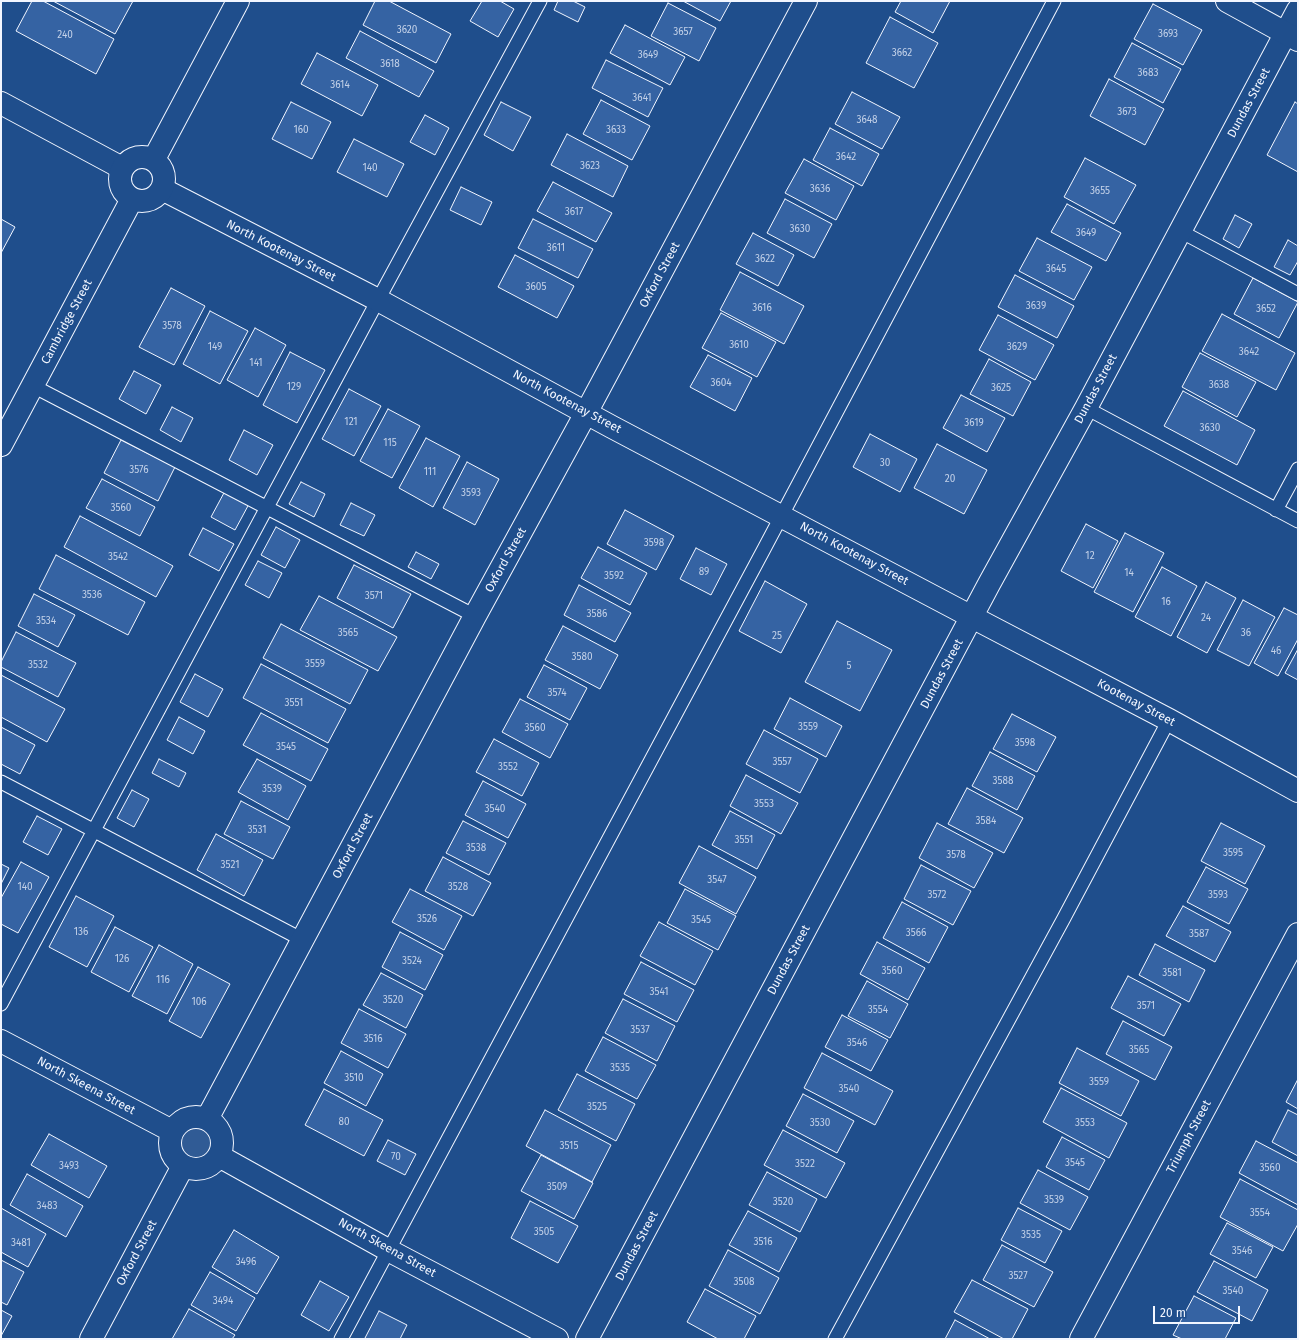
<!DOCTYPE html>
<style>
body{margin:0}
#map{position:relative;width:1299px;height:1340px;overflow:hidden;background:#1f4e8c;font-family:"Fira Sans",sans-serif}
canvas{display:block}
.frame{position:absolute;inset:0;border:2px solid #f2f6ff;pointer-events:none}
.scale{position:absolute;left:1153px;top:1306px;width:87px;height:18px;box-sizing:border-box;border:2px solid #f2f6ff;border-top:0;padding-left:5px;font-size:12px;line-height:14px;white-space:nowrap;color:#f2f6ff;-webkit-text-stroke:3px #1f4e8c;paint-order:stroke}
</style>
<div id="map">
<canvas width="1299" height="1340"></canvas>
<div class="frame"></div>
<div class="scale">20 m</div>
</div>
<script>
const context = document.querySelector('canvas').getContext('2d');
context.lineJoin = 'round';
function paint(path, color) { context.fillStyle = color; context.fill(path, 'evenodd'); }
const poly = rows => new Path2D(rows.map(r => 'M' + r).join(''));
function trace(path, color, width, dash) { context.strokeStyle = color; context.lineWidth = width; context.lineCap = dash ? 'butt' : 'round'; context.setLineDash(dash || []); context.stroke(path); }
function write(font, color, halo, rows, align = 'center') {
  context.font = font + ' "Fira Sans",sans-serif'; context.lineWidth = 3; context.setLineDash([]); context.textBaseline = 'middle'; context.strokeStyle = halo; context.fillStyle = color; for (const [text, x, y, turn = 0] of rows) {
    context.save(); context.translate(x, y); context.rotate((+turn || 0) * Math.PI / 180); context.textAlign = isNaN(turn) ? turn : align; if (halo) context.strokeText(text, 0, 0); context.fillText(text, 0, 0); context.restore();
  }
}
const built = poly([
 '178 1143a18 18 0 1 1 36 0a18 18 0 1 1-36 0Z'
]);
const building = poly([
 [32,1,43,1,114,39,96,74,16,31,32,1],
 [53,1,133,1,115,34,53,1],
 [375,1,389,1,451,34,436,63,363,25,375,1],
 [482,1,500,1,514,9,498,37,470,21,482,1],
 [558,1,573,1,585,7,578,22,554,10,558,1],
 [683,1,731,1,720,21,683,1],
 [901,1,950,1,933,33,895,12,901,1],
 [668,3,716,28,699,61,651,36,668,3],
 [1153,4,1202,30,1183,65,1134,39,1153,4],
 [890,17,938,43,914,88,866,63,890,17],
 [625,25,685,57,670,85,610,53,625,25],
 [360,31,434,71,419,97,346,58,360,31],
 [1132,43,1181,69,1163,103,1114,77,1132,43],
 [317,53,378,85,362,116,301,84,317,53],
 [606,60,663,88,648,117,592,88,606,60],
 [1109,79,1164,109,1145,145,1090,116,1109,79],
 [852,92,900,117,882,149,835,124,852,92],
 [601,100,650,126,632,160,583,134,601,100],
 [291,102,331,122,312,159,272,139,291,102],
 [501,102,531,117,513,151,484,135,501,102],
 [1295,102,1298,104,1298,172,1267,155,1295,102],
 [425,115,449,128,435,155,410,142,425,115],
 [830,128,879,154,862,186,813,160,830,128],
 [567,134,628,166,613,197,551,165,567,134],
 [354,139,404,164,387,197,337,172,354,139],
 [1085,158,1136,185,1114,224,1064,197,1085,158],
 [804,159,854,186,836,220,785,193,804,159],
 [553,182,612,213,596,242,537,211,553,182],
 [461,187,492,202,481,225,450,210,461,187],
 [785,199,832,224,814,258,767,233,785,199],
 [1067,204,1121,233,1106,261,1051,232,1067,204],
 [1235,215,1252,224,1239,248,1223,239,1235,215],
 [1,219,15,227,1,253,1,219],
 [533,219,593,249,578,278,518,248,533,219],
 [753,233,794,255,778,286,736,264,753,233],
 [1037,238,1092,267,1074,300,1019,271,1037,238],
 [1288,240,1298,246,1298,261,1290,275,1274,267,1288,240],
 [515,255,574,286,557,318,498,287,515,255],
 [740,272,804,306,784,344,720,310,740,272],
 [1015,275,1074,306,1057,338,998,307,1015,275],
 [1253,278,1298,302,1279,338,1234,314,1253,278],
 [171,288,205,306,174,365,139,347,171,288],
 [210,311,248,331,220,384,183,364,210,311],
 [721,313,776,342,757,377,702,348,721,313],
 [1222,314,1295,353,1276,390,1202,351,1222,314],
 [998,315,1054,345,1035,380,979,350,998,315],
 [255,328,286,345,258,397,227,380,255,328],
 [290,352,325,370,297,423,263,405,290,352],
 [1200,353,1256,382,1237,417,1182,387,1200,353],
 [708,355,752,378,735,411,690,387,708,355],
 [989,359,1031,382,1013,416,970,394,989,359],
 [134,371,161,385,146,414,119,399,134,371],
 [349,389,381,406,354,456,322,439,349,389],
 [1183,391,1255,430,1237,465,1164,426,1183,391],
 [961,395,1005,418,987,452,943,428,961,395],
 [172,407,193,418,181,442,160,430,172,407],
 [388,409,420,426,392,478,360,461,388,409],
 [244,430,273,445,257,475,229,460,244,430],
 [870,434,917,459,900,492,853,467,870,434],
 [426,438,460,456,433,507,399,488,426,438],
 [121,440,175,467,158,501,104,473,121,440],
 [937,444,987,470,964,514,914,488,937,444],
 [467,462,499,479,475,525,443,508,467,462],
 [102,479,155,507,140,536,86,508,102,479],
 [301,482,325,494,314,517,289,504,301,482],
 [225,491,249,504,235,530,211,517,225,491],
 [351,503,375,515,364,536,340,525,351,503],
 [625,510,674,536,656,570,607,544,625,510],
 [80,516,173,566,156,597,64,547,80,516],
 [1086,524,1118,541,1093,588,1061,571,1086,524],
 [276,527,300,540,285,568,261,555,276,527],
 [203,528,234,544,219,571,189,555,203,528],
 [1125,533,1164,553,1133,612,1094,592,1125,533],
 [598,547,647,573,630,605,581,578,598,547],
 [696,548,727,564,711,595,680,579,696,548],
 [416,552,439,564,431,579,408,567,416,552],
 [56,555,145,602,128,635,39,589,56,555],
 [258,561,282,573,269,598,245,585,258,561],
 [354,565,411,594,393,628,337,598,354,565],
 [1162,567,1197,586,1171,636,1135,617,1162,567],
 [765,581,807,604,781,653,739,631,765,581],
 [1206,582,1236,598,1207,653,1177,637,1206,582],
 [579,585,631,613,615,642,564,615,579,585],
 [34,594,75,615,58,647,18,626,34,594],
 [319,596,397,637,378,671,300,630,319,596],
 [1243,600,1275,617,1249,666,1217,650,1243,600],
 [1284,608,1298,615,1298,639,1278,676,1254,663,1284,608],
 [837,621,892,650,860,711,805,682,837,621],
 [281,624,368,670,350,704,263,658,281,624],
 [563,626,618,655,600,689,545,660,563,626],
 [16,632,76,663,58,697,1,667,1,662,16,632],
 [1298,649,1298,680,1285,673,1298,649],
 [261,664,346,709,328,743,243,698,261,664],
 [544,665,587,688,570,720,527,697,544,665],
 [195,674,223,689,208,717,180,702,195,674],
 [1,675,65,709,47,742,1,717,1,675],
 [790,698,842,726,826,757,774,729,790,698],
 [520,699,568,724,550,758,502,732,520,699],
 [261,713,328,749,311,781,243,745,261,713],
 [1012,714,1056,737,1037,772,993,749,1012,714],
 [179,717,205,731,193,754,167,740,179,717],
 [1,727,35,745,20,774,1,764,1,727],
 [764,730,818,759,800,793,746,764,764,730],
 [494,739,539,763,522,796,476,772,494,739],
 [990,752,1035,776,1017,810,972,786,990,752],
 [159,759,186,773,179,787,152,773,159,759],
 [257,759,306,786,288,820,238,792,257,759],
 [746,775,798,803,781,834,730,806,746,775],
 [483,781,526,804,508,838,465,815,483,781],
 [967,788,1023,818,1004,853,948,824,967,788],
 [132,790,149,799,134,827,117,818,132,790],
 [241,801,290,827,273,859,224,834,241,801],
 [730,811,775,835,757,869,712,845,730,811],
 [37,816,62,829,48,855,23,842,37,816],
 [463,821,506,843,489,875,446,853,463,821],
 [937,823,993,853,974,888,919,858,937,823],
 [1221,823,1265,846,1245,884,1201,861,1221,823],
 [216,834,263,860,244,896,197,870,216,834],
 [699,846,756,877,736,914,679,883,699,846],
 [443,857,491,883,473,916,425,891,443,857],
 [21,862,49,877,18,933,1,924,1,898,21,862],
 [1,864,9,868,1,884,1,864],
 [921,865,971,891,953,925,904,899,921,865],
 [1206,867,1248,889,1229,924,1187,902,1206,867],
 [410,889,462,916,444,950,392,922,410,889],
 [685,889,736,916,718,950,667,923,685,889],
 [76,896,114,916,87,967,49,947,76,896],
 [902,902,948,927,929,963,883,938,902,902],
 [1183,906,1231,932,1215,962,1166,936,1183,906],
 [659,922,713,951,695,985,640,956,659,922],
 [115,927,153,947,129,992,91,972,115,927],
 [400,932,443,955,425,990,382,967,400,932],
 [877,942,925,968,908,1000,860,974,877,942],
 [1155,944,1205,970,1189,1002,1139,975,1155,944],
 [159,945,193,964,167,1014,132,996,159,945],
 [641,962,694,990,677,1022,624,994,641,962],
 [198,967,230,984,201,1038,169,1021,198,967],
 [381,973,423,995,406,1028,363,1005,381,973],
 [1128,976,1181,1004,1164,1036,1111,1008,1128,976],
 [867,981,908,1004,890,1038,848,1016,867,981],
 [623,999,675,1026,657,1061,605,1033,623,999],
 [359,1009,406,1034,388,1068,341,1043,359,1009],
 [842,1015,888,1040,871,1071,825,1047,842,1015],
 [1123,1021,1172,1047,1155,1080,1106,1054,1123,1021],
 [603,1037,656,1065,637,1099,585,1071,603,1037],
 [1077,1048,1139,1081,1121,1116,1059,1083,1077,1048],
 [341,1051,383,1074,366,1106,324,1083,341,1051],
 [822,1053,893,1091,875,1125,804,1088,822,1053],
 [577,1074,635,1104,616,1141,558,1110,577,1074],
 [1298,1079,1298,1109,1286,1102,1298,1079],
 [1061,1088,1127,1123,1109,1158,1043,1122,1061,1088],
 [324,1089,383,1120,364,1156,305,1125,324,1089],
 [803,1094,854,1121,837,1153,786,1126,803,1094],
 [545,1110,611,1145,592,1182,526,1146,545,1110],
 [1288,1110,1298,1115,1298,1156,1272,1142,1288,1110],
 [783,1130,845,1163,826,1198,764,1165,783,1130],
 [49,1134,107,1166,89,1198,31,1165,49,1134],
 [1062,1137,1105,1160,1089,1190,1046,1167,1062,1137],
 [388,1140,416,1154,405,1175,377,1161,388,1140],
 [1256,1141,1298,1163,1298,1205,1239,1173,1256,1141],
 [541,1155,593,1183,574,1219,521,1191,541,1155],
 [1038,1170,1088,1197,1070,1230,1020,1203,1038,1170],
 [767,1172,817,1199,800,1232,749,1205,767,1172],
 [27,1174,83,1206,66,1237,10,1205,27,1174],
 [1240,1179,1298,1210,1298,1224,1283,1251,1220,1217,1240,1179],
 [530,1201,578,1226,558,1263,511,1238,530,1201],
 [1,1208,46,1234,28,1267,1,1252,1,1208],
 [1018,1208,1062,1231,1045,1263,1001,1240,1018,1208],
 [748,1211,797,1238,779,1272,729,1245,748,1211],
 [1227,1223,1273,1247,1256,1278,1210,1254,1227,1223],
 [234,1230,279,1257,257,1294,212,1267,234,1230],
 [1002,1245,1053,1272,1034,1307,983,1280,1002,1245],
 [728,1250,779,1278,760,1314,709,1286,728,1250],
 [1,1260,24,1272,7,1305,1,1302,1,1260],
 [1214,1261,1268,1290,1252,1321,1197,1292,1214,1261],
 [210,1272,255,1298,236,1331,191,1305,210,1272],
 [972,1280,1028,1309,1012,1339,1004,1339,954,1312,972,1280],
 [320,1281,349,1297,329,1331,301,1315,320,1281],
 [705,1289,756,1316,744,1339,718,1339,687,1322,705,1289],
 [1194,1296,1236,1318,1225,1339,1182,1339,1173,1335,1194,1296],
 [189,1309,235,1335,232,1339,172,1339,189,1309],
 [1,1310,12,1316,1,1336,1,1310],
 [379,1311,407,1325,400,1339,367,1339,365,1338,379,1311],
 [955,1320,990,1339,945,1339,955,1320]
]);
const lane = poly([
 [1180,231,1298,294],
 [33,386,475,616],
 [1086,408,1298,521],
 [1276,510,1298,469],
 [1,782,303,940],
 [1,1004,378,300,540,1],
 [341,1339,764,549,1054,1],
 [835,1339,1064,918,1169,720]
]);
const street = poly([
 [1,103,122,168],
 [162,189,378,300,612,427,972,617,1169,720,1298,791],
 [1,1041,172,1131],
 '170 1143a26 26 0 1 1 52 0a26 26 0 1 1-52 0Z',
 [207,1119,475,616,586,413,806,1],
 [219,1156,388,1250,557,1339],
 [91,1339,183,1166],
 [587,1339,989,584,1086,408,1298,10],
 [1081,1339,1298,934]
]);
const secondary = poly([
 [1227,1,1298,40],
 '120 179a22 22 0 1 1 44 0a22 22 0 1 1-44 0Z',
 [154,159,238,1],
 [1,445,132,199]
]);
const numberNames = [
 ["3620",407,30],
 ["3657",683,32],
 ["3693",1168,34],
 ["240",65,35],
 ["3662",902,53],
 ["3649",648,55],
 ["3618",390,64],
 ["3683",1148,73],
 ["3614",340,85],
 ["3641",642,98],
 ["3673",1127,112],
 ["3648",867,120],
 ["160",301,130],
 ["3633",616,130],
 ["3642",846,157],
 ["3623",590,166],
 ["140",370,168],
 ["3636",820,189],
 ["3655",1100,191],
 ["3617",574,212],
 ["3630",800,229],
 ["3649",1086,233],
 ["3611",556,248],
 ["3622",765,259],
 ["3645",1056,269],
 ["3605",536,287],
 ["3639",1036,306],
 ["3616",762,308],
 ["3652",1266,309],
 ["3578",172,326],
 ["3610",739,345],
 ["149",215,347],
 ["3629",1017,347],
 ["3642",1249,352],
 ["141",256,363],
 ["3604",721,383],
 ["3638",1219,385],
 ["129",294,387],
 ["3625",1001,388],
 ["121",351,422],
 ["3619",974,423],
 ["3630",1210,428],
 ["115",390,443],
 ["30",885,463],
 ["3576",139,470],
 ["111",430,472],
 ["20",950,479],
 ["3593",471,493],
 ["3560",121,508],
 ["3598",654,543],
 ["12",1090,556],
 ["3542",118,557],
 ["89",704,572],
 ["14",1129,573],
 ["3592",614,576],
 ["3536",92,595],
 ["3571",374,596],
 ["16",1166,602],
 ["3586",597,614],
 ["24",1206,618],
 ["3534",46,621],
 ["3565",348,633],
 ["36",1246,633],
 ["25",777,636],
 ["46",1276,651],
 ["3580",582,657],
 ["3559",315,664],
 ["3532",38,665],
 ["5",849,666],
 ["3574",557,693],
 ["3551",294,703],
 ["3559",808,727],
 ["3560",535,728],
 ["3598",1025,743],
 ["3545",286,747],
 ["3557",782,762],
 ["3552",508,767],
 ["3588",1003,781],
 ["3539",272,789],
 ["3553",764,804],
 ["3540",495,809],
 ["3584",986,821],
 ["3531",257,830],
 ["3551",744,840],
 ["3538",476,848],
 ["3595",1233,853],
 ["3578",956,855],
 ["3521",230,865],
 ["3547",717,880],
 ["140",25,887],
 ["3528",458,887],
 ["3572",937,895],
 ["3593",1218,895],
 ["3526",427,919],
 ["3545",701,920],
 ["136",81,932],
 ["3566",916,933],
 ["3587",1199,934],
 ["126",122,959],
 ["3524",412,961],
 ["3560",892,971],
 ["3581",1172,973],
 ["116",163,980],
 ["3541",659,992],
 ["3520",393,1000],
 ["106",199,1002],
 ["3571",1146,1006],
 ["3554",878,1010],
 ["3537",640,1030],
 ["3516",373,1039],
 ["3546",857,1043],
 ["3565",1139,1050],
 ["3535",620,1068],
 ["3510",354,1078],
 ["3559",1099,1082],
 ["3540",849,1089],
 ["3525",597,1107],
 ["80",344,1122],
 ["3530",820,1123],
 ["3553",1085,1123],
 ["3515",569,1146],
 ["70",396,1157],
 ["3545",1075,1163],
 ["3522",805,1164],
 ["3493",69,1166],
 ["3560",1270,1168],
 ["3509",557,1187],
 ["3539",1054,1200],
 ["3520",783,1202],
 ["3483",47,1206],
 ["3554",1260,1213],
 ["3505",544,1232],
 ["3535",1031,1235],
 ["3516",763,1242],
 ["3481",21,1243],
 ["3546",1242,1251],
 ["3496",246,1262],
 ["3527",1018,1276],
 ["3508",744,1282],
 ["3540",1233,1291],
 ["3494",223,1301]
];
const streetNames = [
 ["Dundas Street",1249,103,-62],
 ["North Kootenay Street",281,251,27],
 ["Oxford Street",660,275,-62],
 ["Cambridge Street",67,322,-62],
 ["Dundas Street",1096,389,-62],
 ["North Kootenay Street",567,402,28],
 ["North Kootenay Street",854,554,28],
 ["Oxford Street",506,560,-61],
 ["Dundas Street",942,674,-62],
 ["Kootenay Street",1136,703,28],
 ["Oxford Street",353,846,-62],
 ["Dundas Street",789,960,-62],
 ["North Skeena Street",86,1086,28],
 ["Triumph Street",1189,1137,-62],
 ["Dundas Street",637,1246,-62],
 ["North Skeena Street",387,1248,29],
 ["Oxford Street",137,1253,-62]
];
paint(built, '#305b95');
trace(built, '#a8bbd7', 1);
paint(building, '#3563a3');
trace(building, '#f2f6ff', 1);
trace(lane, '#f2f6ff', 15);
trace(street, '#f2f6ff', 24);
trace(secondary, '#f2f6ff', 24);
trace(lane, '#1f4e8c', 13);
trace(street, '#1f4e8c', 22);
trace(secondary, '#1f4e8c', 22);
write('10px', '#c3d1e8', null, numberNames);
write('12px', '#f2f6ff', '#1f4e8c', streetNames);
</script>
